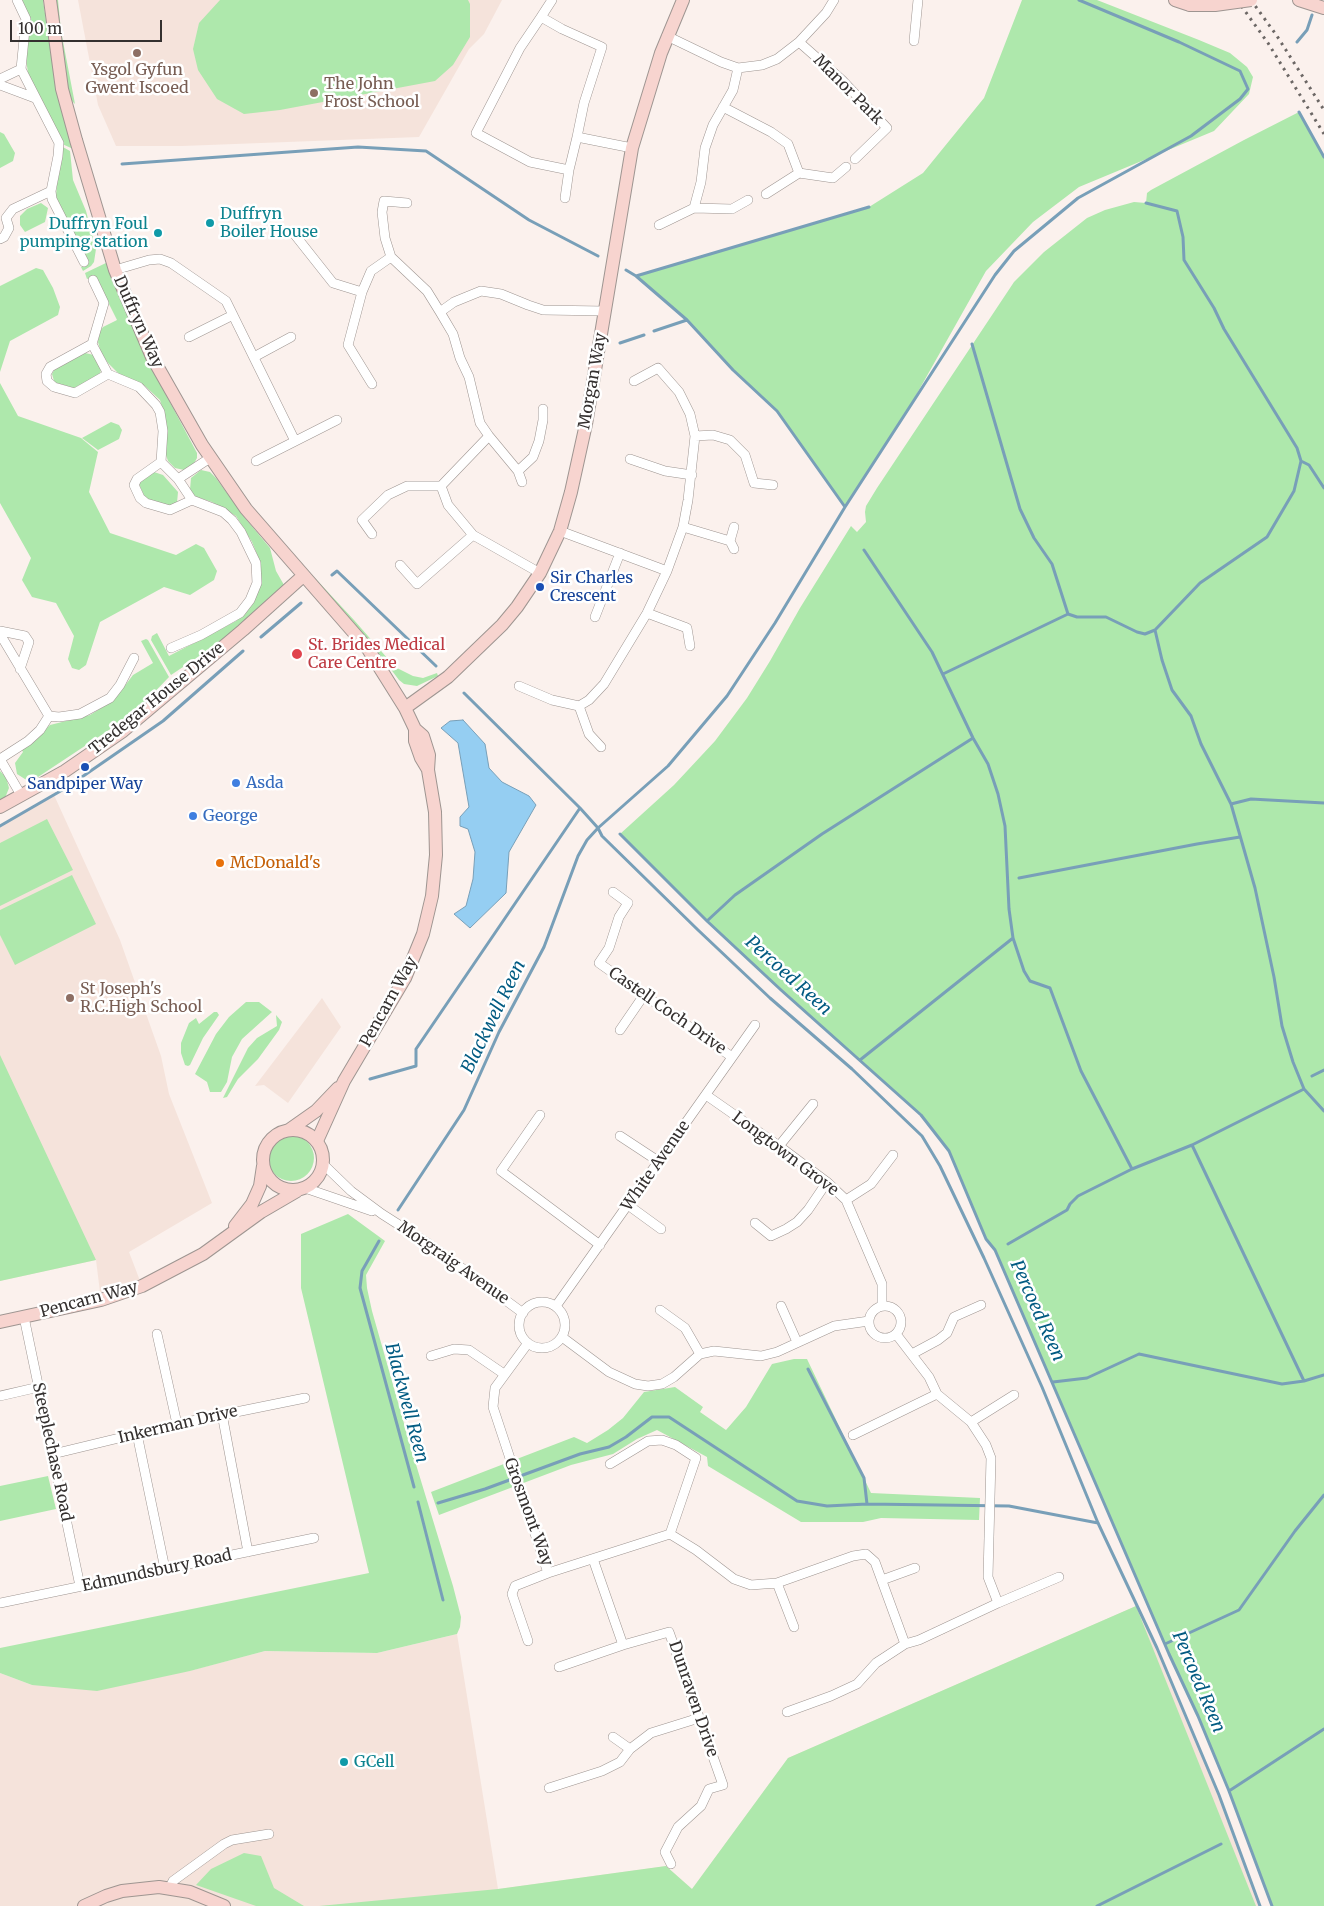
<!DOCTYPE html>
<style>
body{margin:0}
#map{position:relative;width:1324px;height:1906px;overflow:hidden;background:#fbf1ed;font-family:Merriweather,serif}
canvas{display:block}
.scale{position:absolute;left:10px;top:20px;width:152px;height:22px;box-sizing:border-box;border:2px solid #34302f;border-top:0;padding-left:6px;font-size:15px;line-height:18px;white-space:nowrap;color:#34302f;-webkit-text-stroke:4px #fff;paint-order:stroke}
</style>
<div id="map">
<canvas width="1324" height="1906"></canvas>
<div class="scale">100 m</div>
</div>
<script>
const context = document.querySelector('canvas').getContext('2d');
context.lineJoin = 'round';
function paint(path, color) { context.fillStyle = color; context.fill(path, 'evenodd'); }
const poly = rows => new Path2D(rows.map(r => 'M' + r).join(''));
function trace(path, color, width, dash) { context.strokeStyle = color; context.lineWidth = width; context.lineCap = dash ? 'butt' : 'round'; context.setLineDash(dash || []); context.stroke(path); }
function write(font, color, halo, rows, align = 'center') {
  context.font = font + ' Merriweather,serif'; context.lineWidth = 5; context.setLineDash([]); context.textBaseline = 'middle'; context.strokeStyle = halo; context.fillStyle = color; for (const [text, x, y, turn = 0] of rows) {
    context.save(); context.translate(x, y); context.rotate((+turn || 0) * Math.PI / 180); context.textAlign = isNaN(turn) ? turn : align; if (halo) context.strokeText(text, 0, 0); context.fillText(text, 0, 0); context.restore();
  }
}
const built = poly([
 [78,0,502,0,484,34,469,49,419,137,182,146,116,146,98,105],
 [54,795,120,940,161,1056,169,1094,212,1203,129,1252,142,1286,101,1300,96,1260,0,1281,0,826],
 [322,998,341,1027,288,1103,264,1085,255,1086],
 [1136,1606,1157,1648,1219,1795,1260,1906,0,1906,0,1673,32,1685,189,1671,265,1651,377,1653,457,1634,498,1889,666,1866,692,1889,788,1758]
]);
const green = poly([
 [19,0,43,0,54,74,72,144,71,148,60,143,29,79,26,60,30,27,28,18],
 [53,0,58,0,61,31,75,104,69,98],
 [220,0,468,0,470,4,470,37,453,65,435,81,280,110,244,114,217,99,198,70,193,49,199,23],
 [1022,0,1097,0,1199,40,1230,53,1247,67,1253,77,1249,94,1214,131,1079,187,1033,222,986,271,915,397,845,507,777,411,733,370,687,320,636,276,869,207,923,173,984,98],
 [1299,112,1324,157,1324,1906,1272,1906,1229,1791,1198,1716,1169,1654,995,1250,986,1239,949,1151,921,1115,781,990,707,921,620,834,674,785,715,741,747,698,770,661,800,608,851,526,857,532,866,522,865,512,866,506,877,488,1014,282,1044,252,1087,218,1105,210,1134,202,1146,203,1147,193,1151,190,1244,140],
 [0,132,4,134,15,153,13,161,0,168],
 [61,146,70,151,73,180,86,211,96,249,94,262,91,266,83,271,81,267,88,263,58,203,56,196,57,183,61,163],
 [41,203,48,208,45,222,25,232,20,225,20,216,27,209],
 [108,262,116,288,147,359,197,453,197,458,193,465,184,470,175,468,168,461,166,455,166,420,160,400,145,386,119,374,108,363,101,353,98,342,99,333,103,327,117,320,95,276,87,279,85,273],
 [36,268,43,270,53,288,60,307,58,315,10,341,0,372,0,286],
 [85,353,94,355,101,368,100,375,74,388,56,383,54,381,52,374,55,368],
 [0,383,18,416,81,438,98,452,89,492,110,533,176,555,196,544,204,548,217,571,214,580,190,595,164,587,100,622,86,665,79,670,72,668,68,659,74,636,56,603,32,597,22,580,31,558,0,503],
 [111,422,119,425,122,430,119,439,98,450,82,438],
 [201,470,210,472,216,478,245,518,270,548,276,571,284,585,222,641,171,675,151,640,152,636,157,633,169,656,236,621,252,605,260,585,259,559,252,542,236,516,212,502,194,496,190,490,191,478],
 [154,472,163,475,178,492,177,503,171,507,145,498,139,484,140,481],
 [286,547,354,620,395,667,413,676,423,678,437,673,438,676,417,686,404,684,399,680,374,647],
 [146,639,148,640,169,677,142,705,112,728,35,779,28,781,17,774,15,763,23,752,22,750,50,725,90,715,114,700,133,675,153,663,141,641],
 [0,771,6,777,9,788,5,798,0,800],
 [47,819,73,870,0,906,0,843],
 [72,875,96,924,15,965,0,935,0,910],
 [246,1002,259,1002,272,1012,242,1039,232,1057,227,1082,221,1092,210,1092,207,1082,195,1074,216,1034,229,1017],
 [214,1012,217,1012,219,1015,203,1038,190,1065,188,1066,185,1065,181,1053,181,1043,189,1023,196,1018,199,1024],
 [276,1015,282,1022,279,1030,258,1059,238,1079,227,1097,223,1098,248,1048,257,1038,277,1026],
 [0,1055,96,1260,0,1281],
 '268 1158a23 23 0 1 1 46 0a23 23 0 1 1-46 0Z',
 [348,1214,385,1241,366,1275,367,1288,372,1311,411,1448,453,1586,461,1617,460,1627,457,1634,377,1653,265,1651,190,1671,97,1691,32,1685,0,1673,0,1648,369,1573,301,1288,301,1234],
 [794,1359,807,1359,871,1493,980,1498,979,1520,881,1518,863,1522,801,1522,708,1466,707,1457,657,1430,637,1439,613,1454,571,1465,439,1515,431,1492,574,1437,587,1443,608,1430,623,1418,644,1392,675,1387,703,1407,700,1412,726,1430,746,1407,772,1364],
 [48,1476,56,1509,0,1521,0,1486],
 [1136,1606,1256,1906,319,1906,498,1889,666,1866,692,1889,788,1758],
 [244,1853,261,1856,274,1888,304,1906,256,1906,196,1885,211,1869]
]);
const water = poly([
 [463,720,485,744,489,768,502,782,529,796,536,805,509,852,506,893,470,928,454,914,466,906,473,879,475,852,468,829,460,826,460,817,469,807,458,743,441,728,450,721,463,720]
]);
const stream = poly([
 [1297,42,1307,30,1312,15],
 [1299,112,1324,157],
 [122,164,358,147,426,151,529,220,598,256],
 [1146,203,1177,211,1183,237,1184,260,1214,308,1224,329,1297,448,1301,461,1294,491,1267,537,1200,583,1155,630,1162,660,1172,690,1191,716,1201,744,1231,804,1255,888,1274,977,1282,1026,1293,1062,1304,1089,1324,1111],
 [626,270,636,276,687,320,733,370,777,411,845,507],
 [636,276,869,207],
 [654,331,687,320],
 [620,343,644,335],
 [972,344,1020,509,1034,538,1052,564,1068,614,1077,617,1106,617,1137,632,1145,634,1155,630],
 [1301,461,1309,465,1324,488],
 [864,550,932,652,973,738,988,764,998,794,1005,826,1009,909,1013,938,1024,971,1030,981,1050,988,1081,1071,1132,1169],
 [332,575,337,571,436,666],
 [261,637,301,603],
 [943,674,1068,614],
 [464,693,580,808,598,828,602,836,698,930,770,998,852,1069,922,1136,940,1166,984,1258,1042,1387,1098,1523,1157,1648,1219,1795,1260,1906],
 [79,779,163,721,243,651],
 [1231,804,1251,799,1324,803],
 [0,826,64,789],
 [620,834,707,921,781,990,921,1115,949,1151,986,1239,995,1250,1169,1654,1198,1716,1229,1791,1272,1906],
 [1019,878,1197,844,1240,837],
 [707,921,735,895,822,834,973,738],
 [860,1060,1013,938],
 [1312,1076,1324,1070],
 [370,1079,416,1066,416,1049,580,808],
 [1192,1145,1304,1381],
 [398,1210,464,1110,499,1032,544,947,578,856,587,840,598,828,668,766,727,696,775,623,845,507,995,275,1014,251,1078,198,1191,136,1240,99,1248,89,1240,71,1179,42,1079,0],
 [379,1241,362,1271,360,1288,414,1487],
 [1008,1244,1067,1210,1070,1204,1078,1196,1132,1169,1192,1145,1304,1089],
 [808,1369,864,1478,867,1504],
 [1053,1382,1087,1378,1139,1354,1282,1384,1304,1381,1324,1375],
 [418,1502,443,1600],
 [438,1503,485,1489,580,1454,609,1447,626,1437,652,1417,669,1417,797,1501,827,1506,867,1504,1009,1506,1098,1523],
 [1165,1644,1239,1610,1295,1531,1324,1495],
 [1229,1791,1324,1729],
 [1097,1906,1221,1844]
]);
const street = poly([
 [17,0,26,19,21,69,59,143,58,156,51,191,52,199,84,262],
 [541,17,552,0],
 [667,36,721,62,738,68,762,65,777,59,799,42,826,13,834,0],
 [914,41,918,0],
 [799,42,842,80,887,128,855,159],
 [0,79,21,69],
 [0,85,35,98],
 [723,107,771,132,788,144,799,173,766,194],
 [577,137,584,103,602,47,562,29,541,17,520,48,476,133,530,162,569,170,577,137,632,148],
 [799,173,833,178,846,167],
 [565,198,569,170],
 [407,203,384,201,382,212,385,238,391,257,427,291,440,312,453,334,460,358,469,377,480,423,489,436,518,471,533,457,539,441,543,420,543,409],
 [694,208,732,209,748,200],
 [6,218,13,209,51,191],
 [659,225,694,208,701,182,705,148,713,125,733,90,738,68],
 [295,235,333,283,362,292],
 [0,239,4,237,9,228,6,218],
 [115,270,149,260,160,259,171,263,226,301,295,441],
 [93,280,104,303,92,344,108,374,139,387,156,405,160,412,163,431,161,462,178,479],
 [440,312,454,302,481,291,501,294,528,305,543,310,604,311],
 [189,337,233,315],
 [92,344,50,367,46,374,47,381,54,387,75,393,108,374],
 [254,357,291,337],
 [372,384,348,345,362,292,371,271,391,257],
 [489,436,441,486,448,505,473,535,540,573],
 [695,436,713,435,730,440,745,455,754,483,773,485],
 [630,459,665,471,692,475],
 [256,461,337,420],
 [161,462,137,479,134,485,140,498,146,503,170,510,192,500],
 [518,471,522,482],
 [683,527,730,541],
 [560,531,667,571],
 [372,534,362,520,388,495,407,486,441,486],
 [734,549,730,541,734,527],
 [400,565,417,584,473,535],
 [647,613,687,628,690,646],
 [595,617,620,553],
 [0,631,25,636,29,642,20,669],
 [0,634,49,716],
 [171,648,201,635,240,613,250,600,257,583,256,563,241,532,232,520,223,512,192,500,178,479,210,458],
 [519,686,552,700,579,706],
 [579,706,589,700,604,684,647,613,667,571,683,527,688,500,695,436,690,414,679,392,658,368,634,381],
 [579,706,589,734,601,747],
 [0,759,28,741,40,730,49,716,59,717,80,714,110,698,120,685,134,658],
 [0,759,21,795],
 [613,892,628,903,619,917,609,948,599,963,732,1057],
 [620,1030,644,995],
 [706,1095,779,1146,827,1182,846,1200,882,1284,882,1305],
 [540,1115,501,1171,600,1245],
 [620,1136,658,1161],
 [779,1146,813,1104],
 [323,1164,351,1191,382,1214,429,1244,523,1313],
 [305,1188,372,1211],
 [846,1200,871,1184,893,1155],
 [628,1205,661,1229],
 [755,1223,771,1236,786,1229,797,1222,808,1210,827,1182],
 '519 1325a23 23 0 1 1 46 0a23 23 0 1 1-46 0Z',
 '869 1322a16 16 0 1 1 32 0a16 16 0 1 1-32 0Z',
 [556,1306,755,1025],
 [781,1306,797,1342],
 [660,1310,685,1328,700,1354],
 [24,1317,80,1586],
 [157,1334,177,1424],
 [896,1334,929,1377,937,1394,971,1422,986,1445,991,1458,988,1577,998,1603],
 [562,1337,609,1372,635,1384,648,1386,662,1384,674,1377,700,1354,714,1351,761,1356,777,1352,834,1326,869,1321],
 [528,1343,495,1388,493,1407,548,1573],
 [912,1354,938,1340,947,1333,954,1317,981,1305],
 [431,1356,454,1349,469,1350,504,1374],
 [0,1396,39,1387],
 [222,1414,248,1552],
 [971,1422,1014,1395],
 [137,1434,165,1569],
 [853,1435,937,1394],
 [53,1454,177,1424,305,1398],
 [610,1464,648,1441,662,1440,676,1445,696,1458,670,1534],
 [593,1559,623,1645,669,1632,723,1785,709,1789,701,1806,678,1827,665,1852,671,1864],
 [882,1580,915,1568],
 [777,1583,794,1627],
 [0,1603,314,1538],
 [528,1641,512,1594,515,1586,548,1573,670,1534,696,1550,734,1579,751,1585,777,1583,853,1556,866,1554,875,1562,905,1644],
 [559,1667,623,1645],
 [787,1712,831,1696,857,1684,876,1663,905,1644,919,1640,998,1603,1059,1577],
 [613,1737,630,1749,651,1733,699,1718],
 [549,1788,602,1771,620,1762,630,1749],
 [169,1889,173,1881,224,1844,232,1840,269,1834]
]);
const secondary = poly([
 [50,0,62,89,76,140,115,270,152,357,202,445,246,509,368,649,405,708,415,729,423,736,429,755,428,770,435,812,436,855,432,896,423,934,405,978,344,1081,317,1141],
 [1175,0,1190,5],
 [1299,0,1324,8],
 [405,708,448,677,502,625,517,607,540,573,560,531,571,492,586,424,632,148,661,53,683,0],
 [415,729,415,741,421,758,427,768],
 [0,807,65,771,123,731,243,630,303,576],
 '263 1160a30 30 0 1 1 60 0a30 30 0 1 1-60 0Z',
 [289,1130,316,1111,338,1088],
 [235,1226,252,1204,260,1186,263,1166],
 [0,1322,101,1300,142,1286,203,1254,261,1212,297,1191],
 [84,1906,106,1896,122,1891,159,1887,190,1892,224,1906]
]);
const rail = poly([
 [1237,0,1268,43,1324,134],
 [1251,0,1277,36,1324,110]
]);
const secondaryBridge = poly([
 [1190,5,1215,5,1251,0]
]);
const markers = [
 [137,53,5,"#8d6e63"],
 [314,93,5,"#8d6e63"],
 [210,223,5,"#0f9aa8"],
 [158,233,5,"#0f9aa8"],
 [540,587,5,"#1a4fb4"],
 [297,654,6,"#e0444e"],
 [85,767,5,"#1a4fb4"],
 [236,783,5,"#3f7fe0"],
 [193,816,5,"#3f7fe0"],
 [220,863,5,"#e8710a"],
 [70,998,5,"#8d6e63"],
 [344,1762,5,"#0f9aa8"]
];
const educationNames = [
 ["Ysgol Gyfun",137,70,"center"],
 ["Gwent Iscoed",137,88,"center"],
 ["The John",324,84],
 ["Frost School",324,102],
 ["St Joseph's",80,989],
 ["R.C.High School",80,1007]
];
const streetNames = [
 ["Manor Park",848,90,45],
 ["Duffryn Way",138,322,66],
 ["Morgan Way",593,381,-80],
 ["Tredegar House Drive",157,699,-39],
 ["Pencarn Way",389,1002,-61],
 ["Castell Coch Drive",667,1011,35],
 ["Longtown Grove",785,1154,37],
 ["White Avenue",656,1166,-55],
 ["Morgraig Avenue",453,1263,35],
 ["Pencarn Way",89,1300,-15],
 ["Inkerman Drive",178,1425,-13],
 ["Steeplechase Road",52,1452,78],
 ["Grosmont Way",528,1512,70],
 ["Edmundsbury Road",157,1571,-12],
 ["Dunraven Drive",693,1699,71]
];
const cultureNames = [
 ["Duffryn",220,214],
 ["Boiler House",220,232],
 ["Duffryn Foul",148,224,"right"],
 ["pumping station",148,242,"right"],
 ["GCell",354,1762]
];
const transitNames = [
 ["Sir Charles",550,578],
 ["Crescent",550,596],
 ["Sandpiper Way",85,784,"center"]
];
const healthNames = [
 ["St. Brides Medical",308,645],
 ["Care Centre",308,663]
];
const shopNames = [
 ["Asda",246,783],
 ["George",203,816]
];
const foodNames = [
 ["McDonald's",230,863]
];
const waterNames = [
 ["Percoed Reen",788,976,42],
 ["Blackwell Reen",494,1017,-64],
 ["Percoed Reen",1037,1311,66],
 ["Blackwell Reen",406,1403,75],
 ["Percoed Reen",1198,1682,67]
];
paint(built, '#f5e3db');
paint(green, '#aee8ac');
paint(water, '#95cef2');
trace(water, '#789fb8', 1);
trace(stream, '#789fb8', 3);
trace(street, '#9e9591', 10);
trace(secondary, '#9e9591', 14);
trace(street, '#fff', 9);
trace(secondary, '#f7d4cf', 12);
trace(rail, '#6c6765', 3, [2.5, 5]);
trace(secondaryBridge, '#9e9591', 14, []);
trace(secondaryBridge, '#f7d4cf', 12);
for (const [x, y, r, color] of markers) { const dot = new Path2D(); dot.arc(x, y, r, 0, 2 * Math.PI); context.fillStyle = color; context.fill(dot); trace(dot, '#fff', 2); }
write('16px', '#785e54', '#fff', educationNames, 'left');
write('16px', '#34302f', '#fff', streetNames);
write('16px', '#0d838f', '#fff', cultureNames, 'left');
write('16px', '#164399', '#fff', transitNames, 'left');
write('16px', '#be3a42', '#fff', healthNames, 'left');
write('16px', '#366cbe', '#fff', shopNames, 'left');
write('16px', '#c56008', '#fff', foodNames, 'left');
write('italic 18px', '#025b82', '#fff', waterNames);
</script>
